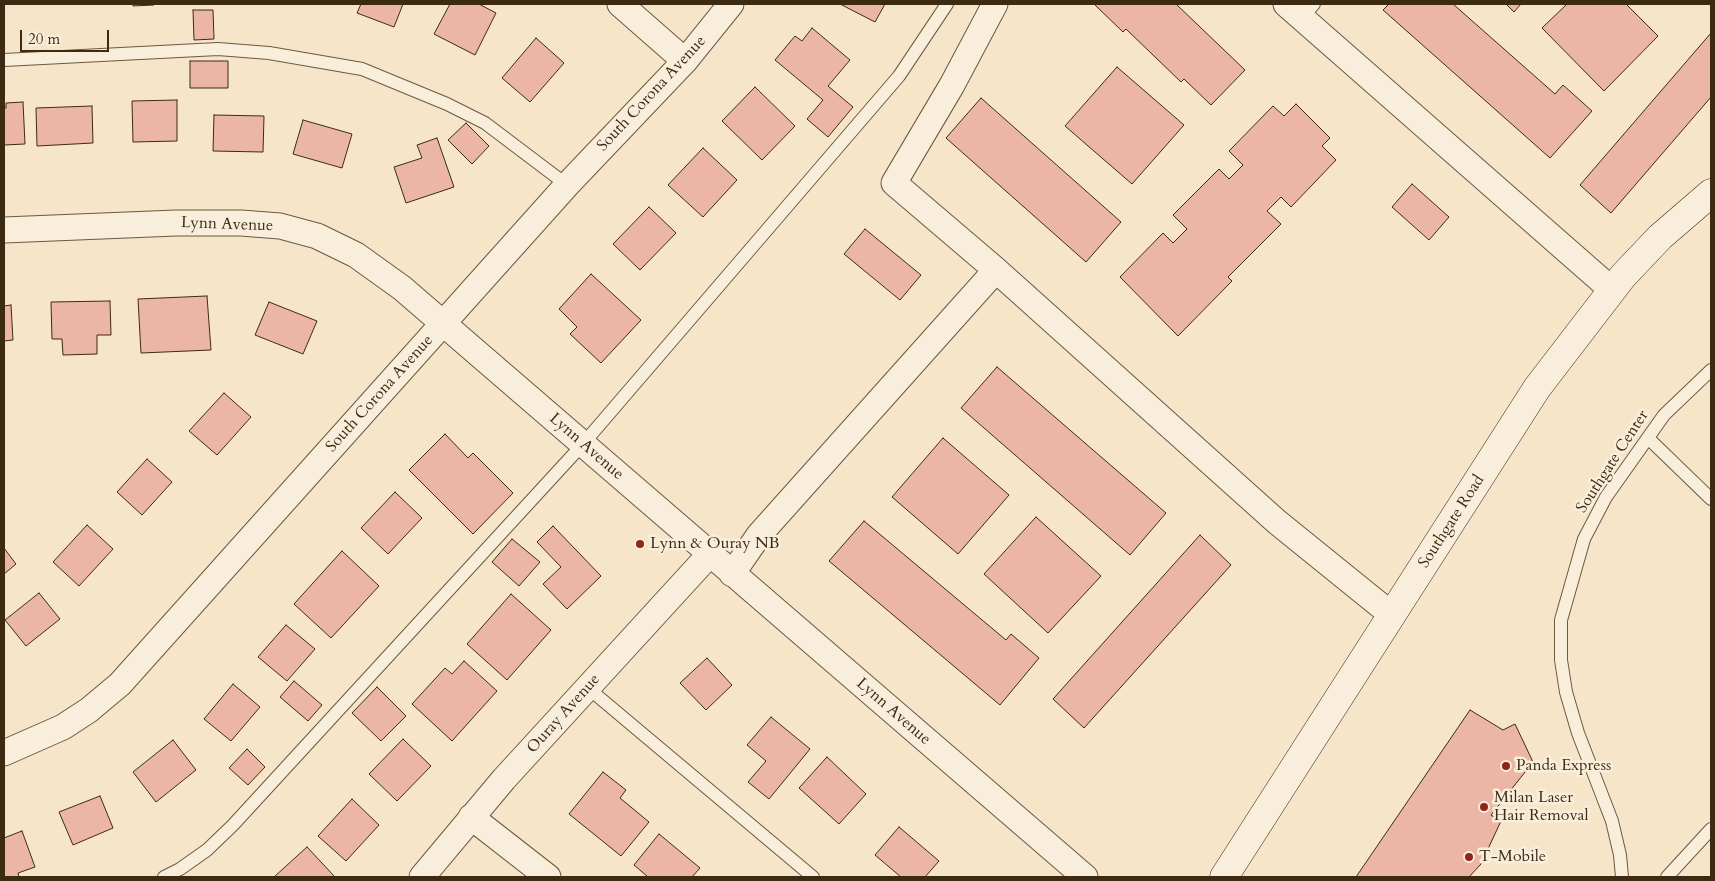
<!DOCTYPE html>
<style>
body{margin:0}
#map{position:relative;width:1715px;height:881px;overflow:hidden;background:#f6e5c9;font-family:Cardo,serif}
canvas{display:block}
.frame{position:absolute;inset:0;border:5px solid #3d2a13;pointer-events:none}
.scale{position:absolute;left:20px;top:30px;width:89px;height:22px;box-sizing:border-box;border:2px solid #3d2a13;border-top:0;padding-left:6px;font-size:15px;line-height:18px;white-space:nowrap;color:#3d2a13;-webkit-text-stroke:4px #f9eedc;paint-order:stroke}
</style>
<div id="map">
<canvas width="1715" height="881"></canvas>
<div class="frame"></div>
<div class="scale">20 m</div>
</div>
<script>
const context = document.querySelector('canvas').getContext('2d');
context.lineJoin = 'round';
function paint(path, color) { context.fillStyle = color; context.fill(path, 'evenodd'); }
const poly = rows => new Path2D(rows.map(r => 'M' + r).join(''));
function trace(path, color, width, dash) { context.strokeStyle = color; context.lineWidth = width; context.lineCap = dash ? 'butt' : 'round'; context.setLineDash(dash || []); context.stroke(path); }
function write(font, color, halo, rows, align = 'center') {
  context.font = font + ' Cardo,serif'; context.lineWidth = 5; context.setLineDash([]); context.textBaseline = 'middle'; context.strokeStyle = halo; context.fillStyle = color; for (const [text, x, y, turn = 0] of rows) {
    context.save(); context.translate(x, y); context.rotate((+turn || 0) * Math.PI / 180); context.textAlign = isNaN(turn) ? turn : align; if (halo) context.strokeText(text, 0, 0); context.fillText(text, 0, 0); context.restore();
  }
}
const building = poly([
 [133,4,154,4,154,5,133,6,133,4],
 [361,4,403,4,394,27,357,13,361,4],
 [450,4,479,4,496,13,475,55,434,34,450,4],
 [840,4,885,4,875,22,840,4],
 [1094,4,1176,4,1245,70,1211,105,1184,79,1181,82,1126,29,1123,32,1094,4],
 [1389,4,1453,4,1555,94,1563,85,1592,111,1550,158,1383,10,1389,4],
 [1506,4,1521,4,1514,12,1506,4],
 [1567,4,1626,4,1658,36,1604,91,1542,28,1567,4],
 [193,10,213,10,214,39,194,40,193,10],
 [812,28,850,60,828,86,853,107,828,137,807,119,823,100,775,60,795,36,802,41,812,28],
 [1711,33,1711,97,1611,213,1580,185,1711,33],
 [536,38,564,63,530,102,502,78,536,38],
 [190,61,228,61,228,88,190,88,190,61],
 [1117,67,1184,125,1132,184,1065,126,1117,67],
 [755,87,795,126,762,160,722,121,755,87],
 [981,98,1121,222,1086,262,946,138,981,98],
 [177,100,177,141,133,142,132,101,177,100],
 [23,102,25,144,4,145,4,108,6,108,6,103,23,102],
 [1296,104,1330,138,1322,146,1336,160,1291,207,1281,197,1267,211,1281,224,1228,277,1232,281,1178,336,1120,277,1163,233,1173,243,1187,229,1173,215,1219,169,1229,179,1243,165,1229,151,1273,106,1284,116,1296,104],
 [92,106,93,143,37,146,36,108,92,106],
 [214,115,264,116,263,152,213,151,214,115],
 [303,120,352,134,342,168,293,154,303,120],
 [466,123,489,146,472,164,448,140,466,123],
 [437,138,454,187,406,203,394,167,422,158,417,145,437,138],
 [703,148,737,180,703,217,668,185,703,148],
 [1412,184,1449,217,1429,240,1392,207,1412,184],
 [649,207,676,233,640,270,613,244,649,207],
 [865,229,921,275,900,300,844,254,865,229],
 [591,274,641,320,601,363,570,334,577,327,559,309,591,274],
 [207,296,211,350,141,353,138,299,207,296],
 [110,301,111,335,97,335,97,354,63,355,62,339,52,339,51,302,110,301],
 [269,302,317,321,303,354,255,335,269,302],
 [11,305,13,340,4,341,4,306,11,305],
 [997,367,1166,513,1130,555,961,408,997,367],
 [224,393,251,417,217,455,189,431,224,393],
 [445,434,468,458,473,453,513,493,473,534,409,470,445,434],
 [943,438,1009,495,958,554,892,497,943,438],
 [147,459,172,482,142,515,117,492,147,459],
 [395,492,422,518,388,554,361,528,395,492],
 [1036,517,1101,576,1048,633,984,574,1036,517],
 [864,521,1006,640,1011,634,1039,658,1000,705,829,561,864,521],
 [87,525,113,549,79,586,53,562,87,525],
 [553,526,601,576,567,609,543,584,561,567,537,542,553,526],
 [1200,535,1231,565,1084,728,1053,699,1200,535],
 [512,539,540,562,519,586,492,562,512,539],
 [4,548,16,564,4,574,4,548],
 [342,551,379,586,331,638,294,604,342,551],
 [39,593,60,619,26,646,5,620,39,593],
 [511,594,551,630,507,680,467,644,511,594],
 [286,625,315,649,287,681,258,657,286,625],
 [707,658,732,685,706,710,680,683,707,658],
 [464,661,497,691,452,741,412,704,445,668,452,674,464,661],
 [294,681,322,705,308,721,280,697,294,681],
 [233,684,260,707,231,741,204,719,233,684],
 [377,687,406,716,381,741,352,713,377,687],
 [1470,710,1503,730,1515,724,1533,762,1491,815,1501,821,1481,864,1469,877,1356,877,1470,710],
 [771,717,810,749,769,799,748,782,766,761,747,745,771,717],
 [403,739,431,766,397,801,369,774,403,739],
 [173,740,196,770,156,802,133,772,173,740],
 [247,749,265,767,248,785,229,768,247,749],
 [827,757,866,794,839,824,799,788,827,757],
 [603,772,626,790,620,798,649,822,621,856,569,814,603,772],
 [100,796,113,828,73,845,59,812,100,796],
 [352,799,379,825,346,861,318,836,352,799],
 [899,827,939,861,925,877,901,877,875,855,899,827],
 [22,831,35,867,18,873,19,877,4,877,4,838,22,831],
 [659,834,700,868,692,877,648,877,634,865,659,834],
 [307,847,335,877,274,877,307,847]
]);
const lane = poly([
 [1302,18,1314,4],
 [4,60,218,49,269,53,362,69,447,104,485,123,567,185],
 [1648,438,1711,499],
 [588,688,813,877],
 [164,877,180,869,207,850,233,825,583,444,899,76,947,4],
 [1622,877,1620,855,1612,821,1578,733,1566,692,1561,660,1561,620,1584,539,1606,497,1664,415,1711,370],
 [1667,877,1711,829]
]);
const street = poly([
 [620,4,685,61],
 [1286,4,1612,290],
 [4,230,176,223,241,223,280,226,317,236,356,255,402,288,1085,877],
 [996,270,1277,522,1392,615],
 [732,574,759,535,996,270,894,183,952,85,995,4],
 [4,753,63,727,89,710,120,684,567,185,685,61,731,4],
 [471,817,548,877],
 [422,877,504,779,710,554]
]);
const secondary = poly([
 [1224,877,1537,388,1623,276,1660,237,1711,193]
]);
const markers = [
 [640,544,5,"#8f2418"],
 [1506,766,5,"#8f2418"],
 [1484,807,5,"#8f2418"],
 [1469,857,5,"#8f2418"]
];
const streetNames = [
 ["South Corona Avenue",652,94,-47],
 ["Lynn Avenue",227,225,2],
 ["South Corona Avenue",380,394,-48],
 ["Lynn Avenue",586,447,41],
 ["Southgate Center",1613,462,-57],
 ["Southgate Road",1452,522,-57],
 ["Lynn Avenue",893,712,41],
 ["Ouray Avenue",564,714,-48]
];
const poiNames = [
 ["Lynn & Ouray NB",650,544],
 ["Panda Express",1516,766],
 ["Milan Laser",1494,798],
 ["Hair Removal",1494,816],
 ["T-Mobile",1479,857]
];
paint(building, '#ecb6a6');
trace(building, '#3d2a13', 1);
trace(lane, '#6b5940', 14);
trace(street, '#6b5940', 27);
trace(secondary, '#3d2a13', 29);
trace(lane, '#f9eedc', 12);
trace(street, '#f9eedc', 25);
trace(secondary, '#f9eedc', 28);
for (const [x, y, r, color] of markers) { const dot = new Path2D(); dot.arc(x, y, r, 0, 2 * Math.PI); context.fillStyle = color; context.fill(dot); trace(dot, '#f9eedc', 2); }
write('16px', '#3d2a13', '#f9eedc', streetNames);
write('16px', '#3d2a13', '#f9eedc', poiNames, 'left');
</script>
